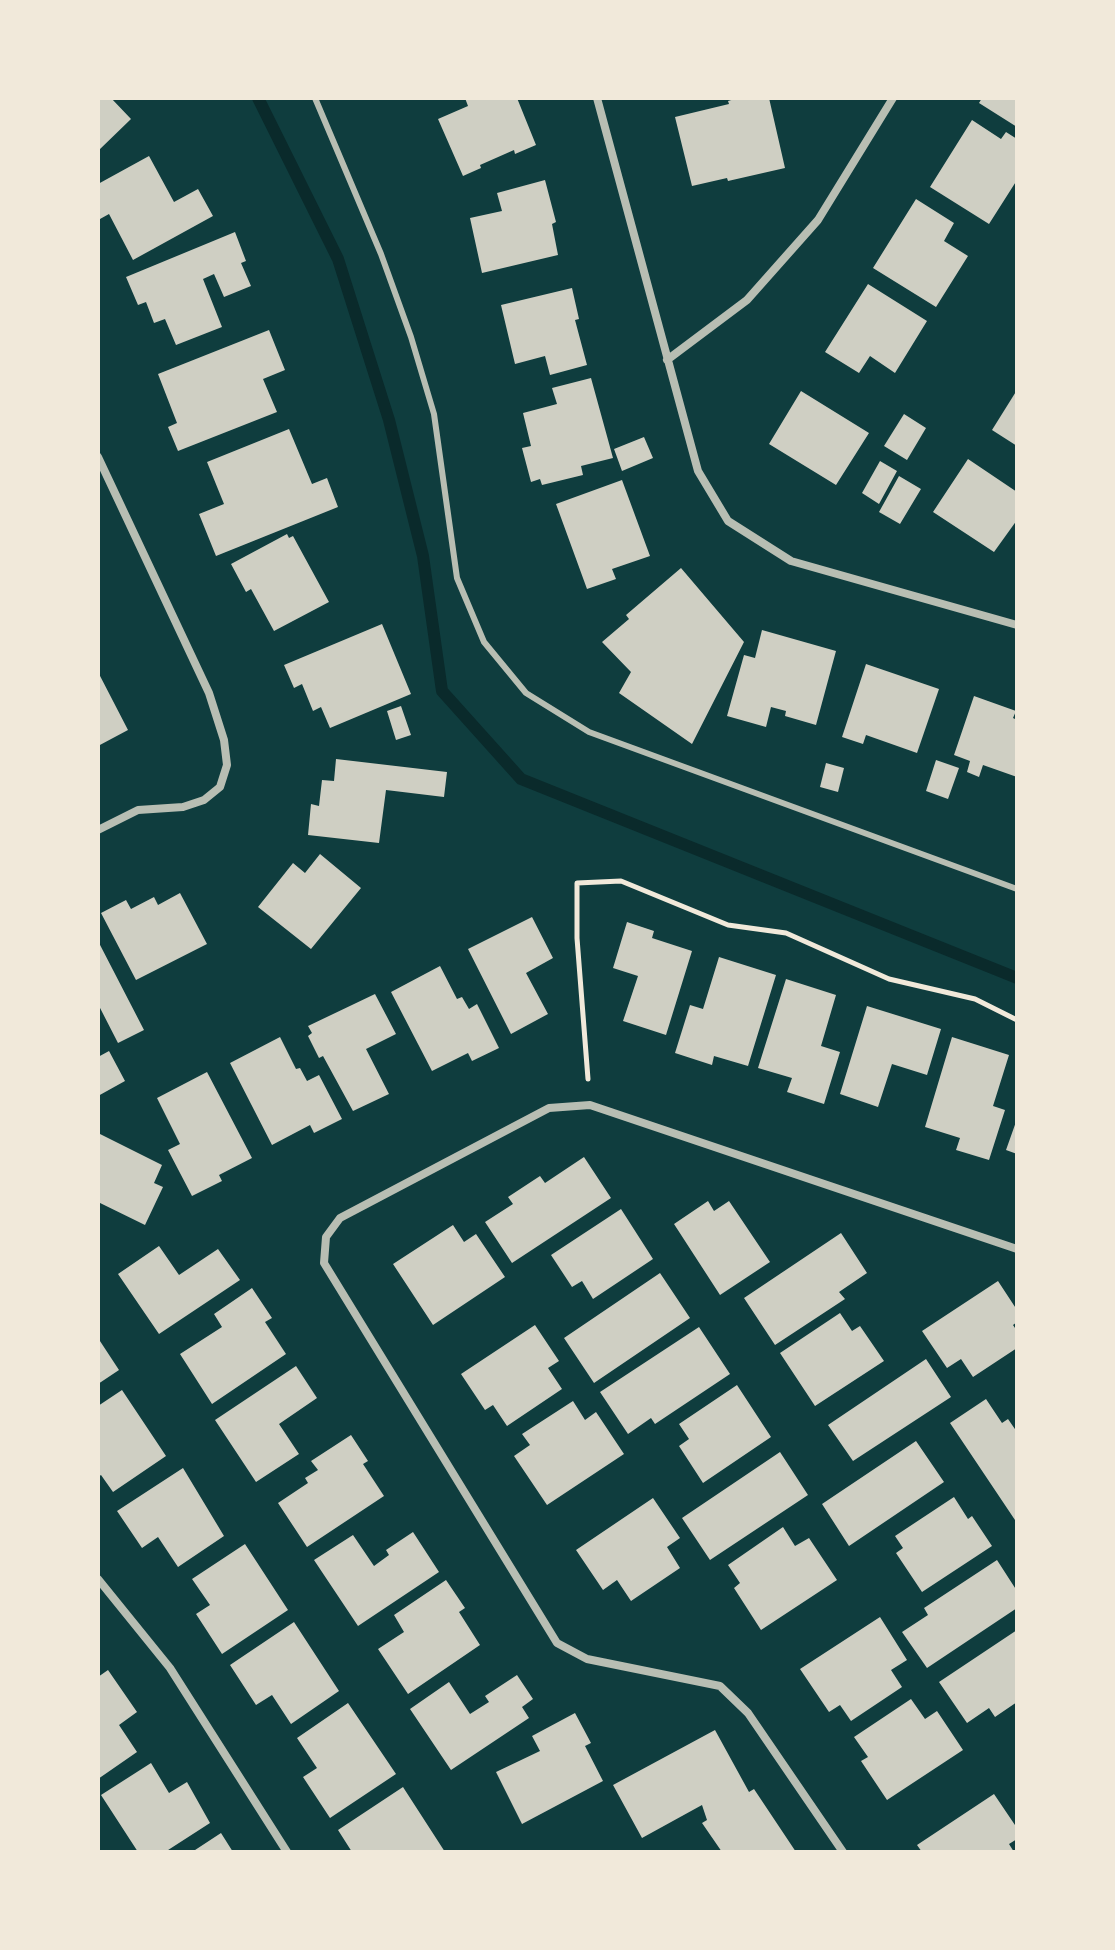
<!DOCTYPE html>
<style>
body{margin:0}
#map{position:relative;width:1115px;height:1950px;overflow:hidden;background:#0f3d3e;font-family:Helvetica,sans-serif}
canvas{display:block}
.frame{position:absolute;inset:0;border:100px solid #f1e9da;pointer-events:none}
</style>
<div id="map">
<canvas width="1115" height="1950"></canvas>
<div class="frame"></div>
</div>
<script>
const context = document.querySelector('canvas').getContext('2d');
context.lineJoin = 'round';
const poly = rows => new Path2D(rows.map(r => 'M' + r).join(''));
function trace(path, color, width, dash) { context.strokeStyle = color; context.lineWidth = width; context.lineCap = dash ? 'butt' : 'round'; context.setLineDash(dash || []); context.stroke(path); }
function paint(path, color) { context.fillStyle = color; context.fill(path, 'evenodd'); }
const stream = poly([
 [258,98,338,259,389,420,423,556,442,691,521,779,1017,978]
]);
const building = poly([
 [98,98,111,98,131,119,98,151],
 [465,98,517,98,536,145,515,154,514,150,480,165,481,168,463,176,438,119,468,106],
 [738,98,769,98,785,168,728,181,727,178,692,186,675,117,729,104,728,101],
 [982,98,1017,98,1017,127,979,103],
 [972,120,1001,139,1006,132,1017,139,1017,180,989,224,930,187],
 [149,156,174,202,198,189,213,216,133,260,109,214,100,219,98,215,98,184],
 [545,180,556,222,552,224,558,255,482,273,470,218,502,211,497,193],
 [916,199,954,223,944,241,968,256,936,307,873,268],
 [235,232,246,261,241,263,251,286,224,297,214,274,203,279,222,327,176,345,165,319,154,323,146,302,138,305,126,277],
 [868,284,927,321,895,373,870,356,859,373,825,352],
 [572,288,579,319,575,320,587,365,550,375,545,356,515,364,501,305],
 [269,330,285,370,263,379,277,412,178,451,168,427,177,423,158,374],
 [591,378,613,458,581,466,583,475,542,485,540,479,531,482,522,448,531,446,523,413,557,404,552,388],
 [1017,390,1017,446,992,430],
 [801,391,869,433,836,485,769,444],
 [904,414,926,428,907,460,884,446],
 [289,429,312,484,327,478,338,507,216,556,199,514,224,504,207,462],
 [644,437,653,458,622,471,614,449],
 [968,459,1017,492,1017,520,994,552,933,512],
 [880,461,897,471,879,504,862,493],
 [899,476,921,489,900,524,879,512],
 [622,480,650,556,612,569,616,579,587,589,556,504],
 [287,534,289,538,293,536,329,602,274,631,251,589,246,592,231,564],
 [681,568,744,642,692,744,619,693,631,672,602,642,629,619,626,615],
 [382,624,411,694,330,728,321,707,313,711,302,684,294,688,284,665],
 [762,630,836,651,816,725,785,716,786,711,771,707,766,727,727,716,744,655,755,658],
 [866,664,939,689,917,753,866,735,863,744,842,737],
 [98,672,128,730,98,746],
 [974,696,1016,711,1013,718,1017,720,1017,777,983,765,979,777,967,772,970,761,954,755],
 [401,706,411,735,396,740,387,711],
 [336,759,447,772,444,797,386,790,379,843,308,835,311,804,319,806,322,780,334,781],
 [936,760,959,768,948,799,926,791],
 [826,763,844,768,838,792,820,787],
 [320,854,361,888,311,949,258,907,293,863,305,873],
 [180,893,207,944,136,980,101,913,126,900,131,909,154,897,158,905],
 [532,917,553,958,526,973,548,1014,511,1034,468,949],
 [627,922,654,931,652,938,692,951,666,1035,623,1021,638,976,613,968],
 [98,941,144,1030,118,1043,98,1004],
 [719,957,776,975,748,1066,714,1056,712,1065,675,1053,690,1005,703,1009],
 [440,966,457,999,462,997,469,1009,477,1004,499,1048,472,1061,468,1053,432,1071,391,992],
 [786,979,836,995,821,1046,840,1052,824,1104,787,1092,792,1078,758,1068],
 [375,994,396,1034,366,1049,389,1094,353,1111,323,1056,319,1058,308,1036,312,1033,308,1026],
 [867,1006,941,1029,927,1075,892,1064,878,1107,840,1094],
 [280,1037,296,1069,300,1068,307,1081,319,1075,342,1119,314,1133,310,1125,272,1145,230,1063],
 [952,1037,1009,1055,993,1106,1005,1110,989,1160,956,1150,960,1138,925,1127],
 [109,1051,125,1081,98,1096,98,1057],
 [207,1072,252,1158,219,1175,222,1181,192,1196,168,1150,180,1144,157,1098],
 [1017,1119,1017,1154,1006,1150],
 [98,1133,162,1165,154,1183,163,1187,145,1225,98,1202],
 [584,1157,611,1198,512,1263,485,1222,513,1204,508,1197,540,1176,545,1183],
 [708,1201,714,1211,729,1201,770,1262,720,1295,674,1224],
 [621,1209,653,1259,593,1299,582,1281,572,1287,551,1255],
 [453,1225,464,1242,476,1234,505,1277,433,1325,393,1264],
 [841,1233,867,1273,839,1292,845,1299,775,1345,744,1298],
 [159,1246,179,1275,218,1249,240,1280,159,1334,118,1274],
 [660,1273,690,1318,594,1383,564,1338],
 [998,1281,1017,1310,1017,1322,1013,1325,1017,1331,1017,1348,973,1377,961,1359,947,1368,922,1331],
 [252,1288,272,1318,265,1322,286,1354,212,1404,180,1354,222,1327,214,1314],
 [840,1313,852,1331,860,1326,884,1361,815,1406,780,1353],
 [535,1325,559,1361,548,1368,562,1389,507,1426,493,1405,485,1410,461,1374],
 [699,1327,730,1374,655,1424,651,1418,628,1434,600,1392],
 [98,1338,119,1370,98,1384],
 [926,1359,951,1397,853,1461,828,1425],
 [296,1366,317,1398,279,1424,299,1454,256,1482,215,1420],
 [737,1385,771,1437,703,1483,679,1446,689,1439,679,1424],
 [122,1390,166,1456,113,1492,101,1475,98,1477,98,1406],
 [986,1399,1002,1423,1008,1419,1017,1432,1017,1523,950,1423],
 [573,1401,585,1420,596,1412,624,1454,547,1505,514,1456,530,1445,522,1434],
 [351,1435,368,1461,363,1464,384,1496,307,1547,278,1503,308,1483,305,1478,318,1470,311,1461],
 [916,1441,944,1482,849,1546,822,1504],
 [780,1452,808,1495,710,1560,682,1518],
 [183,1468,224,1536,178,1567,158,1537,142,1548,117,1511],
 [954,1497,968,1519,972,1516,992,1546,922,1592,896,1553,903,1548,895,1536],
 [653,1498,680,1538,667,1547,680,1568,631,1601,617,1580,603,1590,576,1550],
 [783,1527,795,1546,809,1538,837,1580,761,1630,734,1588,740,1583,728,1565],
 [413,1532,439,1572,358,1626,314,1560,353,1535,374,1566,389,1555,386,1550],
 [245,1544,288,1610,222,1654,196,1614,210,1605,192,1579],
 [997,1560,1017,1591,1017,1608,927,1668,902,1632,928,1615,924,1608],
 [446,1580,465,1608,459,1612,480,1645,408,1694,378,1649,404,1632,394,1615],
 [880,1617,907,1660,891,1670,902,1687,851,1721,840,1705,829,1712,800,1669],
 [294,1622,339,1691,291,1724,272,1695,256,1705,230,1665],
 [1017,1630,1017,1702,995,1717,989,1708,967,1723,939,1682],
 [108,1670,137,1712,119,1725,137,1752,98,1779,98,1677],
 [517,1675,533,1699,522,1707,529,1718,451,1770,410,1709,449,1682,470,1714,489,1702,485,1696],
 [911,1699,925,1719,937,1711,963,1750,887,1800,861,1761,868,1757,854,1737],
 [348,1703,396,1774,330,1818,303,1777,317,1768,297,1738],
 [575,1713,591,1743,585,1746,603,1781,522,1824,496,1772,540,1751,532,1736],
 [715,1730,749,1792,754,1789,796,1852,722,1852,702,1823,707,1820,702,1805,642,1838,613,1785],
 [151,1763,169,1793,187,1782,210,1823,165,1852,138,1852,101,1795],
 [403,1787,445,1852,352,1852,338,1830],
 [994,1794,1017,1828,1017,1839,1009,1844,1014,1852,922,1852,917,1845],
 [221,1833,233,1852,192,1852]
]);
const path = poly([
 [588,1079,577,938,577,883,621,881,728,925,786,933,889,979,975,999,1017,1020]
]);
const service = poly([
 [315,98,381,254,411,337,434,414,457,578,484,642,526,693,589,732,1017,889]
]);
const minor = poly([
 [597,98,698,471,728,521,791,561,1017,625],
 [667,360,747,300,818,220,893,98],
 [98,457,209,693,224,740,227,765,220,787,204,800,183,807,138,810,98,830],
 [98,1579,170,1668,287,1852],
 [843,1852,748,1713,720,1686,587,1659,557,1643,324,1263,326,1237,340,1218,549,1108,590,1105,1017,1249]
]);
trace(stream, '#0a2a2b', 12);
paint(building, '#cfcfc3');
trace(path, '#f1e9da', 5);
trace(service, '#b8beb3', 6);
trace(minor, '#b8beb3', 8);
</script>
